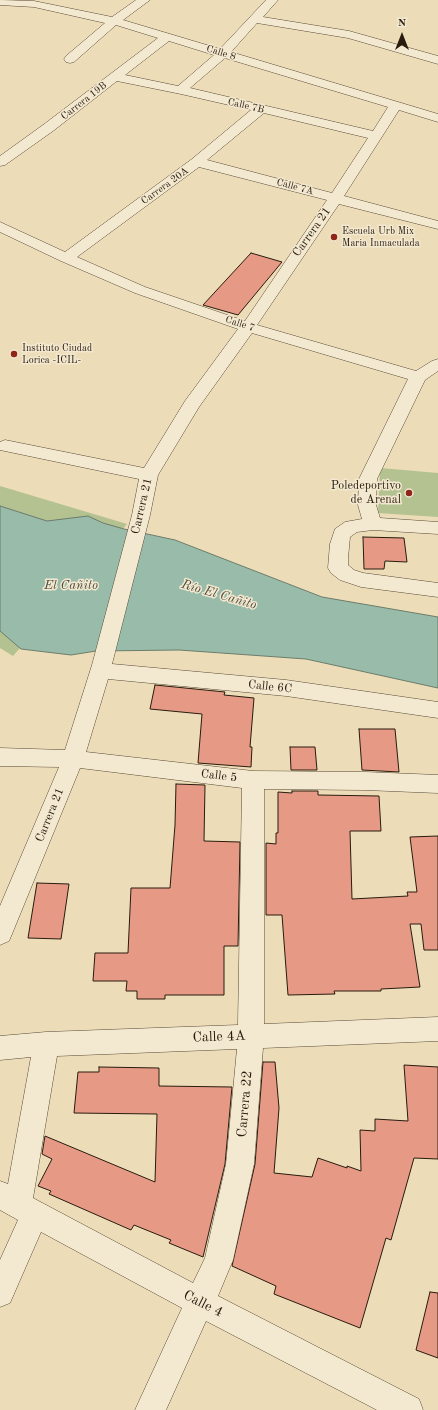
<!DOCTYPE html>
<meta charset="utf-8">
<style>
body{margin:0}
#map{position:relative;width:438px;height:1410px;overflow:hidden;background:#ecdcb7;font-family:"Old Standard TT",serif}
canvas{display:block}
.north{position:absolute;left:382px;top:16px;width:40px;height:40px;-webkit-text-stroke:3px #f3e8d0;paint-order:stroke;rotate:0deg;font-size:11px;font-weight:700;line-height:16px;text-align:center;color:#281b0d}
.north::after{content:'';display:block;margin:auto;width:14px;height:18px;background:#281b0d;clip-path:polygon(50% 0,100% 100%,50% 72%,0 100%)}
</style>
<div id="map">
<canvas width="438" height="1410"></canvas>
<div class="north">N</div>
</div>
<script>
const context = document.querySelector('canvas').getContext('2d');
context.lineJoin = 'round';
function paint(path, color) { context.fillStyle = color; context.fill(path, 'evenodd'); }
const poly = rows => new Path2D(rows.map(r => 'M' + r).join(''));
function trace(path, color, width, dash) { context.strokeStyle = color; context.lineWidth = width; context.lineCap = dash ? 'butt' : 'round'; context.setLineDash(dash || []); context.stroke(path); }
function write(font, color, halo, rows, align = 'center') {
  context.font = font + ' "Old Standard TT",serif'; context.lineWidth = 3; context.setLineDash([]); context.textBaseline = 'middle'; context.strokeStyle = halo; context.fillStyle = color; for (const [text, x, y, turn = 0] of rows) {
    context.save(); context.translate(x, y); context.rotate((+turn || 0) * Math.PI / 180); context.textAlign = isNaN(turn) ? turn : align; if (halo) context.strokeText(text, 0, 0); context.fillText(text, 0, 0); context.restore();
  }
}
const green = poly([
 [380,468,438,473,438,517,378,513],
 [0,486,127,524,13,656,0,648]
]);
const water = poly([
 [0,506,47,521,88,516,103,523,124,529,175,540,322,597,438,617,438,688,306,659,179,650,96,651,71,655,21,649,0,631,0,506]
]);
const building = poly([
 [251,253,282,262,238,315,203,305,251,253],
 [363,537,404,538,407,562,385,561,384,569,364,569,363,537],
 [155,685,225,692,224,695,254,698,250,747,252,747,251,767,198,763,202,714,150,709,155,685],
 [359,729,395,729,399,772,362,770,359,729],
 [290,747,315,747,317,770,291,770,290,747],
 [176,784,205,785,204,841,240,842,238,946,224,946,224,995,165,995,165,999,137,999,137,991,126,991,127,981,93,981,95,953,128,953,131,888,170,888,175,825,176,784],
 [292,791,318,791,318,795,379,796,381,831,350,831,352,899,408,896,407,892,417,892,410,837,438,836,438,950,424,950,421,924,410,924,420,987,381,989,381,991,334,991,335,994,288,995,282,915,266,915,266,843,276,844,276,833,278,833,278,792,292,793,292,791],
 [37,883,69,884,61,939,28,938,37,883],
 [263,1062,275,1062,279,1108,274,1173,312,1177,318,1158,347,1168,347,1166,361,1171,360,1130,375,1131,375,1119,408,1121,404,1065,438,1067,438,1159,414,1158,391,1240,386,1238,360,1328,274,1294,276,1286,232,1266,255,1164,263,1062],
 [99,1067,159,1068,159,1086,232,1087,225,1164,203,1257,169,1243,171,1240,134,1225,131,1230,49,1194,51,1191,38,1186,52,1159,42,1154,45,1136,155,1182,157,1114,74,1113,78,1072,99,1072,99,1067],
 [430,1292,438,1293,438,1358,416,1350,430,1292]
]);
const minor = poly([
 [0,0,34,1,112,17,136,0,150,0,123,20,220,49,266,0,278,0,263,17,349,31,438,56,438,64,348,38,257,23,231,52,438,114,438,122,399,110,344,196,438,221,438,229,339,204,257,325,416,371,432,361,438,359,438,371,425,380,377,479,376,505,380,518,438,522,438,534,373,530,357,532,350,537,348,558,348,565,354,570,363,573,438,583,438,597,361,587,340,580,331,573,328,568,330,544,335,529,345,522,362,519,358,505,359,479,408,379,252,333,199,407,158,475,150,515,112,664,286,680,438,702,438,718,286,696,108,679,86,752,253,771,365,772,438,775,438,793,365,790,264,789,264,1024,438,1017,438,1041,263,1048,254,1164,233,1260,218,1296,419,1399,423,1410,377,1410,206,1321,166,1410,135,1410,182,1308,41,1232,10,1303,0,1307,0,1260,18,1220,0,1210,0,1181,8,1184,31,1057,0,1060,0,1036,46,1032,238,1025,242,788,80,768,12,934,9,941,0,945,0,906,59,767,0,766,0,748,65,750,92,665,132,515,139,479,0,450,0,442,5,440,144,468,185,401,238,329,135,293,61,261,0,232,0,222,65,252,192,159,251,110,181,94,117,81,53,131,5,165,0,166,0,156,43,125,158,38,116,25,74,62,70,63,66,62,64,59,66,56,105,23,34,7,0,5,0,0],
 [169,41,214,55,178,86,125,75,169,41],
 [225,58,388,107,373,131,190,88,225,58],
 [264,113,368,138,332,193,207,160,264,113],
 [199,167,327,200,245,321,145,287,77,257,199,167],
 [237,1049,226,1164,205,1258,193,1283,33,1198,57,1056,237,1049]
]);
const markers = [
 [334,237,4,"#8f2418"],
 [14,354,4,"#8f2418"],
 [409,493,4,"#8f2418"]
];
const farStreetnames = [
 ["Calle 8",221,53,17],
 ["Carrera 19B",84,101,-38],
 ["Calle 7B",246,106,13],
 ["Carrera 20A",165,186,-36],
 ["Calle 7A",295,187,15],
 ["Calle 7",240,324,18]
];
const farPoinames = [
 ["Escuela Urb Mix",342,231],
 ["Maria Inmaculada",342,243],
 ["Instituto Ciudad",22,348],
 ["Lorica -ICIL-",22,360]
];
const streetNames = [
 ["Carrera 21",312,232,-55],
 ["Carrera 21",142,506,-77],
 ["Calle 6C",270,687,6],
 ["Calle 5",219,776,7],
 ["Carrera 21",50,815,-68]
];
const poiNames = [
 ["Poledeportivo",401,486],
 ["de Arenal",401,500]
];
const waterNames = [
 ["El Cañito",71,586],
 ["Río El Cañito",219,595,16]
];
const nearStreetnames = [
 ["Calle 4A",219,1037,-2],
 ["Carrera 22",245,1104,-85],
 ["Calle 4",203,1304,27]
];
paint(green, '#b4c190');
paint(water, '#99bcaa');
trace(water, '#6c7c6b', 1);
paint(building, '#e69a86');
trace(building, '#281b0d', 1);
trace(minor, '#594b38', 1);
paint(minor, '#f3e8d0');
for (const [x, y, r, color] of markers) { const dot = new Path2D(); dot.arc(x, y, r, 0, 2 * Math.PI); context.fillStyle = color; context.fill(dot); trace(dot, '#f3e8d0', 1.5); }
write('10px', '#281b0d', '#f3e8d0', farStreetnames);
write('10px', '#281b0d', '#f3e8d0', farPoinames, 'left');
write('12px', '#281b0d', '#f3e8d0', streetNames);
write('12px', '#281b0d', '#f3e8d0', poiNames, 'right');
write('italic 13px', '#4a4b3c', '#f3e8d0', waterNames);
write('14px', '#281b0d', '#f3e8d0', nearStreetnames);
</script>
